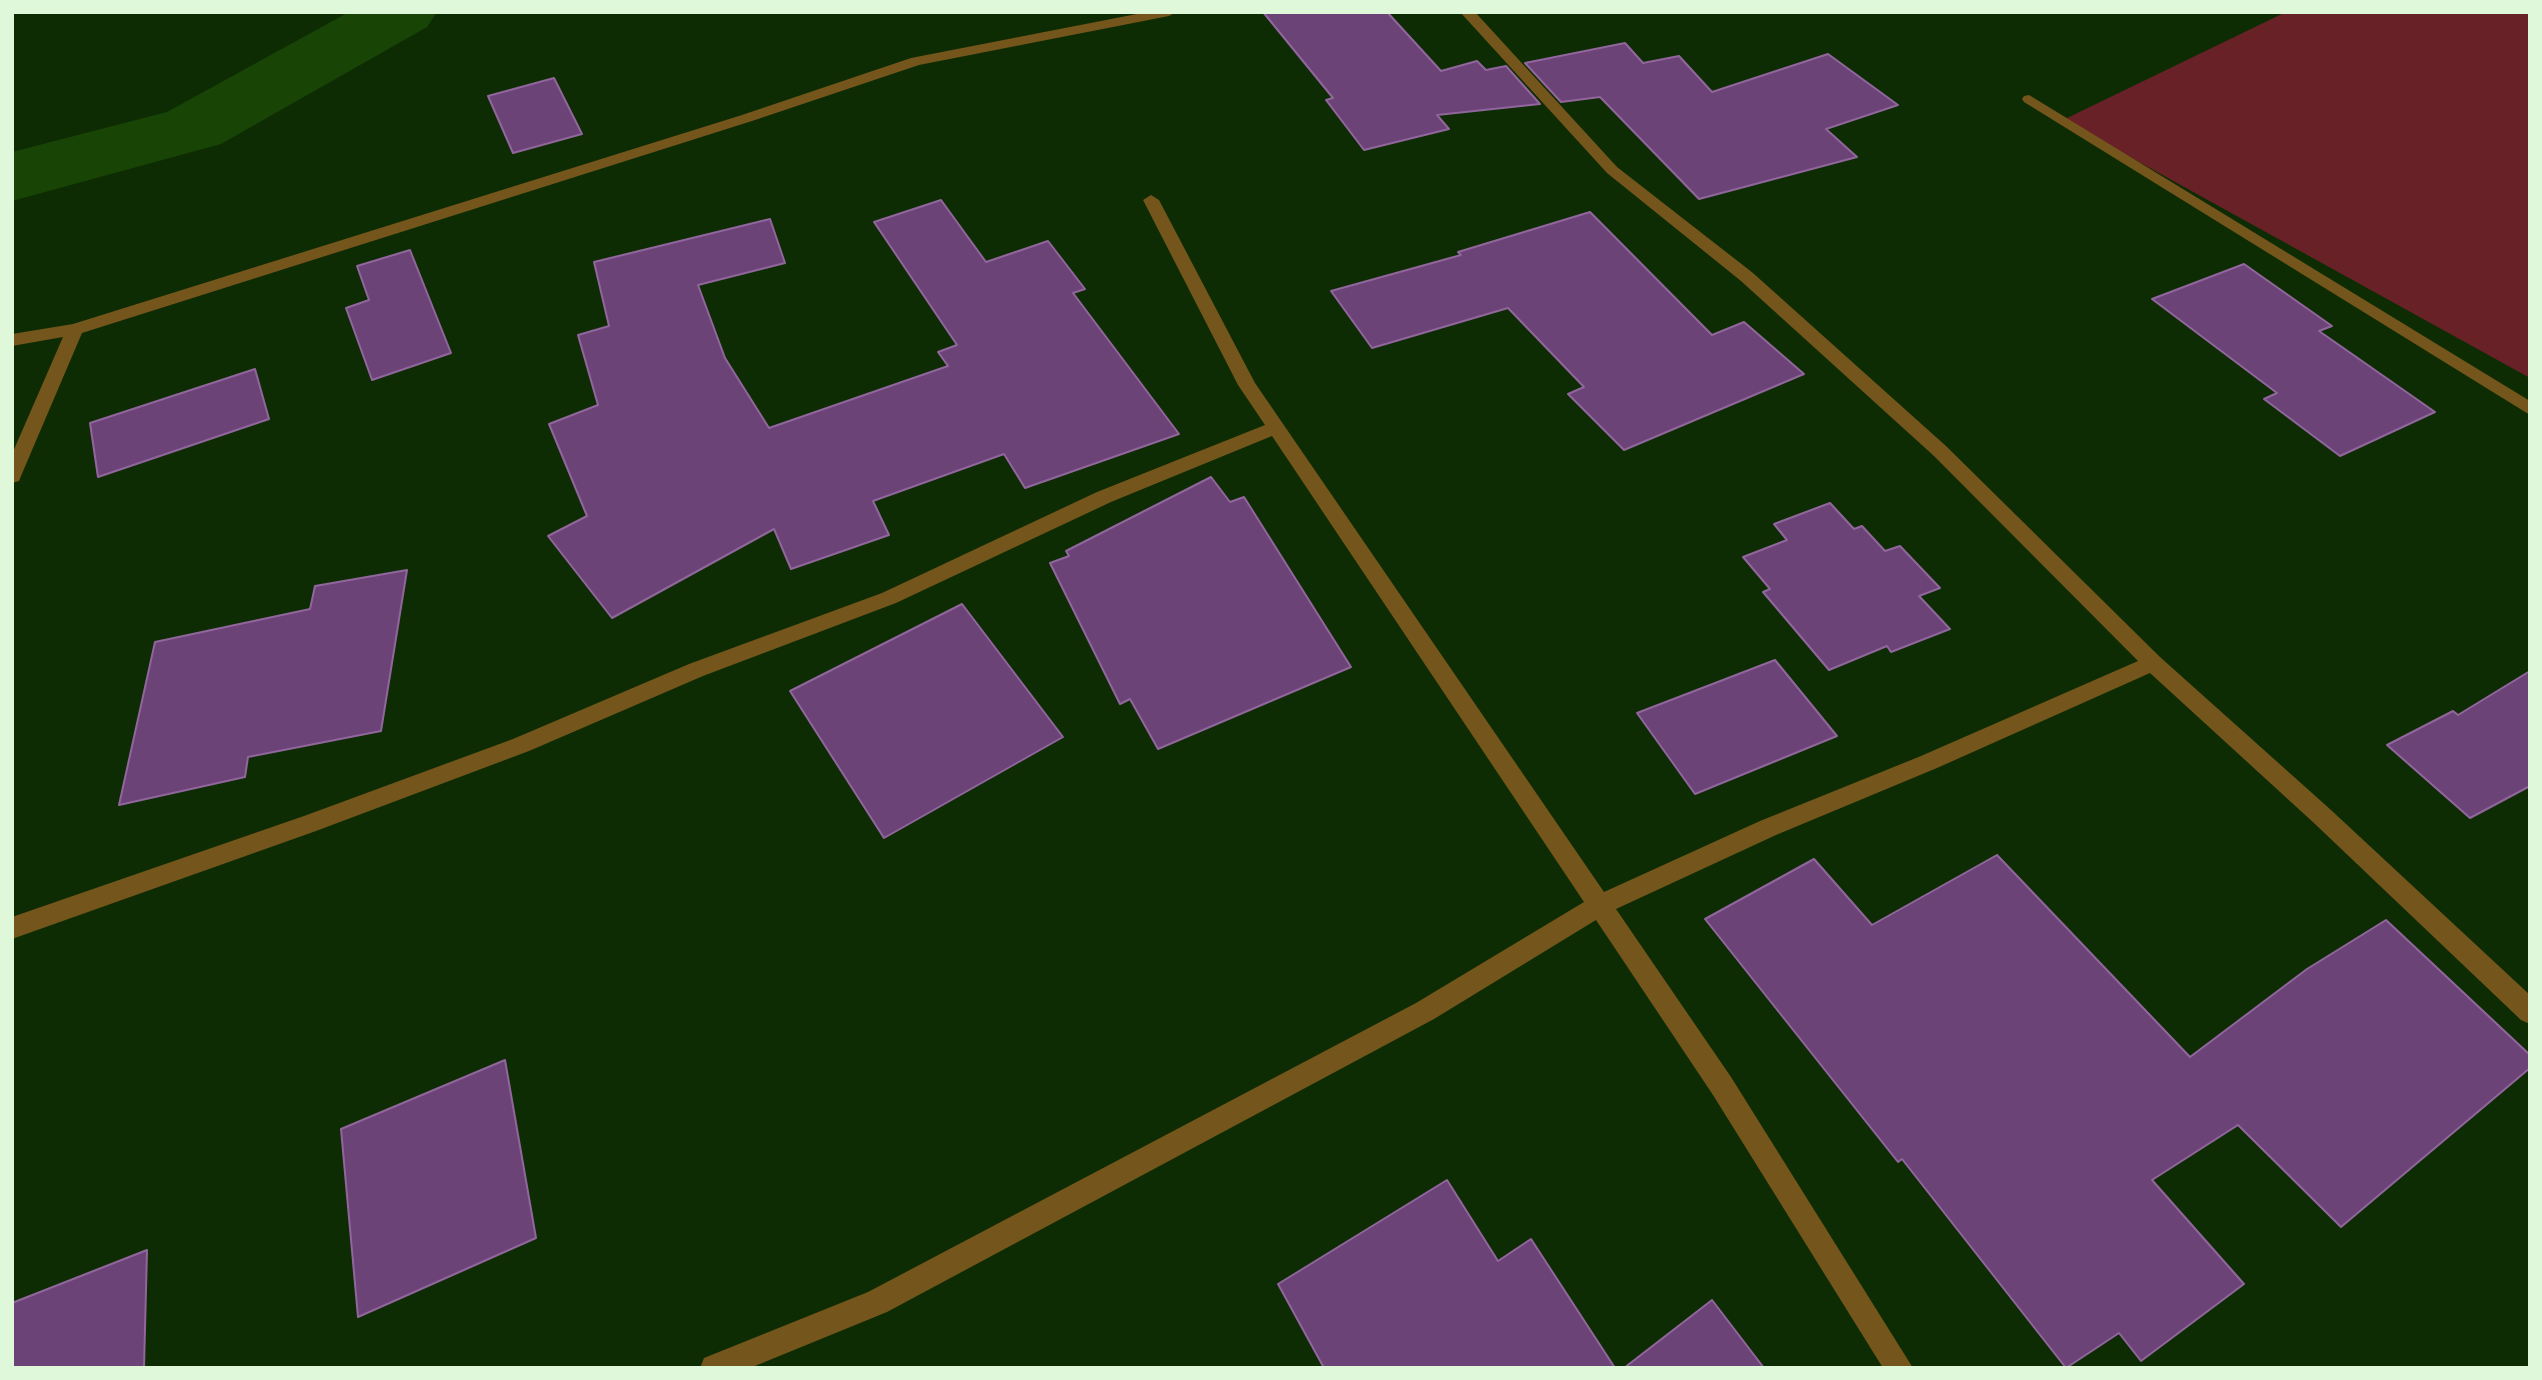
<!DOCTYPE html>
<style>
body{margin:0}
#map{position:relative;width:2542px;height:1380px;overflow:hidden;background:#0e2c03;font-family:Karla,sans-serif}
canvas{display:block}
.frame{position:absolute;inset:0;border:14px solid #e0f8da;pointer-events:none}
</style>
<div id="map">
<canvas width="2542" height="1380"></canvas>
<div class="frame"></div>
</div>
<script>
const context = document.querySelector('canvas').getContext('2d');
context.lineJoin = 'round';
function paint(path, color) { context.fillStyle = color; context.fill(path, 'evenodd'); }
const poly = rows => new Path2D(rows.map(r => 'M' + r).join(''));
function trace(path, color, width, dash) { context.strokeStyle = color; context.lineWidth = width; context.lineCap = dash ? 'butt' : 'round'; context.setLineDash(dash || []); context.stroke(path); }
const green = poly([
 [2286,12,2530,12,2530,378,2063,120]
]);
const river = poly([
 [349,12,437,12,427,27,221,144,12,201,12,152,167,112,349,12]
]);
const building = poly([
 [1263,12,1387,12,1441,71,1477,61,1486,70,1506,66,1540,104,1437,115,1449,129,1364,150,1326,100,1333,98,1263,12],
 [1625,43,1643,63,1679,56,1712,92,1828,54,1898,105,1826,129,1857,157,1699,199,1600,97,1561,102,1525,63,1625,43],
 [554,78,582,134,513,153,488,96,554,78],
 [941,200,986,262,1048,241,1085,289,1073,293,1179,434,1025,488,1004,454,873,501,889,535,791,569,774,529,612,618,548,536,587,516,549,424,598,405,578,335,609,326,594,262,770,219,785,263,698,285,725,358,769,428,948,366,938,352,957,345,874,222,941,200],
 [1590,212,1712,335,1744,322,1804,374,1624,450,1568,394,1584,387,1508,308,1372,348,1331,291,1461,255,1458,252,1590,212],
 [410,250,451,353,372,380,346,308,369,300,357,266,410,250],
 [2244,264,2332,326,2319,331,2435,412,2340,456,2264,399,2277,393,2152,299,2244,264],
 [255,369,269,419,98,477,90,423,255,369],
 [1211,477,1230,502,1244,497,1351,667,1158,749,1130,699,1120,704,1050,563,1069,556,1066,551,1211,477],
 [1830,503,1854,529,1862,526,1885,551,1900,546,1940,588,1919,596,1950,629,1891,652,1887,646,1829,670,1763,592,1770,589,1743,557,1787,540,1774,524,1830,503],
 [407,570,381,731,248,757,245,777,119,805,155,642,310,609,315,586,407,570],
 [962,604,1063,737,884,838,790,691,962,604],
 [1775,660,1837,736,1695,794,1637,713,1775,660],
 [2530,671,2530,786,2470,818,2387,745,2453,711,2458,715,2530,671],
 [1997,855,2190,1057,2307,969,2386,920,2530,1055,2530,1068,2341,1227,2238,1125,2152,1180,2244,1284,2141,1361,2119,1333,2066,1368,1902,1159,1898,1162,1705,919,1814,859,1872,925,1997,855],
 [505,1060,536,1238,358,1317,341,1129,505,1060],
 [1447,1180,1498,1261,1531,1239,1615,1368,1324,1368,1278,1284,1447,1180],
 [147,1250,144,1368,12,1368,12,1303,147,1250],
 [1712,1300,1764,1368,1624,1368,1712,1300]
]);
const minor = poly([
 [1147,12,1176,12,1169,16,919,65,752,121,82,333,21,476,19,481,12,483,12,454,63,337,12,346,12,334,73,324,742,115,911,58,1147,12],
 [1460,12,1475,12,1617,167,1753,273,1946,446,2160,657,2331,810,2530,995,2530,1024,2521,1020,2315,824,2150,673,1937,768,1776,835,1616,909,1731,1077,1913,1368,1883,1368,1713,1095,1596,920,1434,1019,887,1312,750,1368,700,1368,704,1358,868,1292,1416,1003,1584,902,1272,436,1111,502,896,603,703,676,529,751,316,831,12,939,12,917,304,816,513,739,689,664,882,593,1097,492,1265,425,1238,385,1143,200,1151,195,1159,200,1255,383,1604,892,1760,821,1921,756,2138,661,1934,456,1741,281,1607,173,1460,12],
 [2029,95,2530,401,2530,415,2024,102,2022,99,2024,96,2029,95]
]);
paint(green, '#692128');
paint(river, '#184406');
paint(building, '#6b4377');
trace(building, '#90669c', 2);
paint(minor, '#74551b');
</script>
